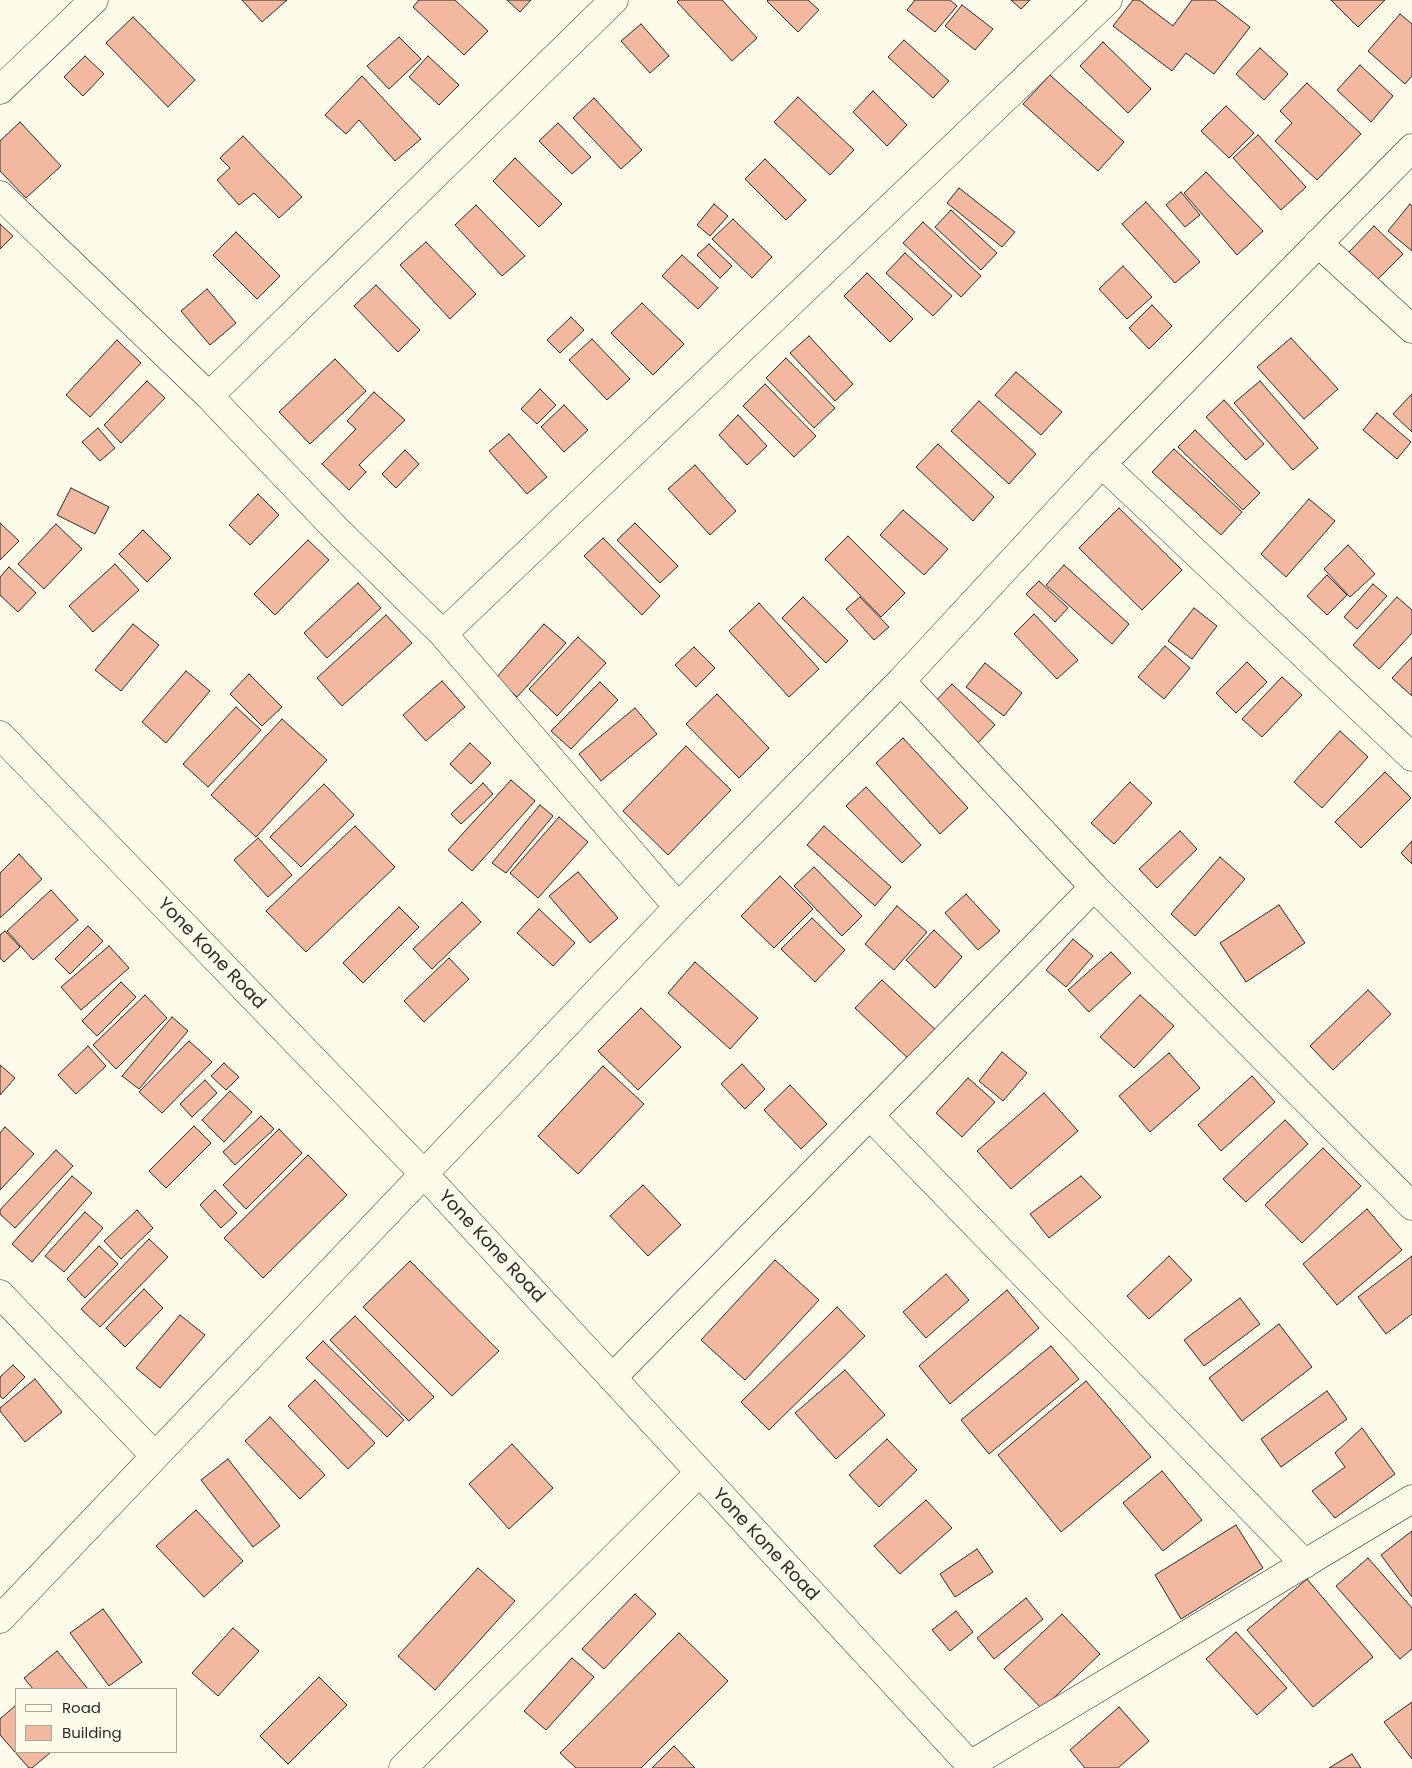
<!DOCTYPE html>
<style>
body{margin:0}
#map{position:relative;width:1412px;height:1768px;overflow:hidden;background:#fdfbea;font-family:Poppins,sans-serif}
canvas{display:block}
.legend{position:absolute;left:15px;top:1688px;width:162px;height:65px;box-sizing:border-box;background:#fdfbea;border:1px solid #a9a89e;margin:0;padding:6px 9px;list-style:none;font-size:15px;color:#2b2b2b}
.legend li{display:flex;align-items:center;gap:10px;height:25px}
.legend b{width:25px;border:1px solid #a9a89e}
</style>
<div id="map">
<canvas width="1412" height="1768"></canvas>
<ul class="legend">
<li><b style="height:6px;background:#fdfbea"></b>Road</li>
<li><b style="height:14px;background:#f2b8a0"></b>Building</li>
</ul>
</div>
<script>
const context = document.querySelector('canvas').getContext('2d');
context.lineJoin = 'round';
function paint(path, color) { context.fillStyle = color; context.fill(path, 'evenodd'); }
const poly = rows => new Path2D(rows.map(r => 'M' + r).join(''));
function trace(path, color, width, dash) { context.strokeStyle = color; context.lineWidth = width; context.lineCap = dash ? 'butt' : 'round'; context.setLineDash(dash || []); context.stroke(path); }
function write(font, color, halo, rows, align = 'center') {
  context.font = font + ' Poppins,sans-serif'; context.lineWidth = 4; context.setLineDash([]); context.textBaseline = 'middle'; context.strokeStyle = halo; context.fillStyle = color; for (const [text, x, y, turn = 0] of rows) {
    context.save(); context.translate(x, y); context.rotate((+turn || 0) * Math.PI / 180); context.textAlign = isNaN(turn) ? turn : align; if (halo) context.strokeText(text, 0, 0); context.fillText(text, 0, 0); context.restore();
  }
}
const building = poly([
 [242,0,287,0,262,22,242,0],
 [419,0,455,0,488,31,464,55,413,7,419,0],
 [507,0,531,0,520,12,507,0],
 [679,0,722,0,757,38,732,61,677,2,679,0],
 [768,0,808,0,819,10,798,32,767,1,768,0],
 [915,0,950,0,957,6,935,32,907,10,915,0],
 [1011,0,1030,0,1021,9,1011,0],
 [1133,0,1139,0,1173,26,1192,0,1215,0,1250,27,1214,74,1186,53,1172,71,1113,26,1133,0],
 [1331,0,1385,0,1358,27,1331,0],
 [962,5,993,29,975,50,945,26,962,5],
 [1400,14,1412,24,1412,76,1405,84,1368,51,1400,14],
 [133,17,195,80,168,107,106,43,133,17],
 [641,24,669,56,650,73,621,41,641,24],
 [399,37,421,59,389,89,367,66,399,37],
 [904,40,949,81,933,98,888,57,904,40],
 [1103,42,1151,89,1128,113,1080,66,1103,42],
 [1260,48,1288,74,1264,100,1236,74,1260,48],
 [85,56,104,74,83,96,64,77,85,56],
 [428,56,459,85,439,105,409,77,428,56],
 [1360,65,1393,96,1371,122,1337,90,1360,65],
 [1050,75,1124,142,1098,171,1023,104,1050,75],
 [362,76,421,139,395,161,359,120,346,134,325,115,362,76],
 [1307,83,1361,134,1317,180,1275,141,1292,123,1280,111,1307,83],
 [873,91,907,125,887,146,853,112,873,91],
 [798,97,854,150,830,175,774,122,798,97],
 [594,98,642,150,621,169,573,118,594,98],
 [1226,106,1254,133,1229,158,1201,131,1226,106],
 [20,122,61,166,26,198,0,171,0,141,20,122],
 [558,123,591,157,572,174,539,141,558,123],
 [1258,135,1306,187,1281,210,1233,158,1258,135],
 [243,136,302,197,279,218,254,193,239,205,217,180,230,168,220,158,243,136],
 [515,158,562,204,539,227,493,181,515,158],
 [765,159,806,200,786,220,745,179,765,159],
 [1206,172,1263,231,1237,255,1184,193,1206,172],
 [959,188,1015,232,1002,247,947,203,959,188],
 [1181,192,1200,215,1185,227,1166,205,1181,192],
 [1146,202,1200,262,1175,283,1122,224,1146,202],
 [714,204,728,216,710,236,697,225,714,204],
 [1410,204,1412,206,1412,251,1388,231,1410,204],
 [476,205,525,256,502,276,455,225,476,205],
 [951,210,997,253,981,270,935,227,951,210],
 [733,219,772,257,752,278,712,239,733,219],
 [923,222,981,276,961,297,903,243,923,222],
 [0,224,13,236,0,249,0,224],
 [1374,226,1403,254,1378,279,1349,252,1374,226],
 [236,232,280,276,257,299,213,255,236,232],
 [426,242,476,294,450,319,400,265,426,242],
 [709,244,732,266,720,278,697,255,709,244],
 [905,253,952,296,933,316,886,273,905,253],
 [682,255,718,288,698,309,662,276,682,255],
 [1123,266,1152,297,1127,319,1099,289,1123,266],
 [867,273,913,319,890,342,844,296,867,273],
 [376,285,420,330,398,352,354,306,376,285],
 [207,289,236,323,210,345,181,311,207,289],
 [642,303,684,344,653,375,611,333,642,303],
 [1152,305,1172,326,1149,349,1129,328,1152,305],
 [571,317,584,330,560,353,547,340,571,317],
 [809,336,853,384,835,401,790,353,809,336],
 [1291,338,1338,389,1304,419,1257,367,1291,338],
 [592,339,630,379,607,400,569,360,592,339],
 [117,340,141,363,90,417,66,395,117,340],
 [786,358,835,408,814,428,766,378,786,358],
 [335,359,366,391,310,444,279,412,335,359],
 [1016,372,1062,412,1041,435,995,395,1016,372],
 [147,381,165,398,121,443,104,425,147,381],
 [1260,381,1318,448,1293,470,1234,403,1260,381],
 [765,384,816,436,794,457,743,406,765,384],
 [540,389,556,405,537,424,521,409,540,389],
 [374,392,405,420,359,465,366,472,349,490,322,464,356,429,347,421,374,392],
 [1412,394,1412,432,1393,414,1412,394],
 [1224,400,1264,444,1246,460,1206,417,1224,400],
 [979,401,1036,454,1009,484,951,431,979,401],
 [564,405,588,430,564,452,541,427,564,405],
 [1377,413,1411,442,1397,459,1363,430,1377,413],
 [738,415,767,446,747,465,719,435,738,415],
 [98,428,115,448,100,461,82,442,98,428],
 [1195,430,1260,493,1243,510,1178,447,1195,430],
 [509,434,547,477,527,494,489,451,509,434],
 [938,444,994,497,973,521,916,467,938,444],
 [1174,449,1242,512,1221,535,1152,472,1174,449],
 [405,450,419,464,396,488,382,474,405,450],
 [695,465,736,511,710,535,668,489,695,465],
 [71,488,109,507,95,534,57,515,71,488],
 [258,494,279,515,250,545,229,525,258,494],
 [1309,499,1335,521,1286,577,1261,554,1309,499],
 [1119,508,1182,570,1142,610,1079,548,1119,508],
 [903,510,948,549,924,575,880,535,903,510],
 [0,523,19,541,0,560,0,523],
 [635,523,678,566,660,583,617,540,635,523],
 [56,524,82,549,44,589,18,564,56,524],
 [143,530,171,558,147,582,119,554,143,530],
 [848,536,905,593,881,617,825,559,848,536],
 [603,538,660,596,642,615,584,556,603,538],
 [308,540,329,560,275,615,254,594,308,540],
 [1348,545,1375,574,1350,597,1324,569,1348,545],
 [115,564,139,590,93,632,69,606,115,564],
 [1064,565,1129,624,1112,644,1046,585,1064,565],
 [9,567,36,593,18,612,0,595,0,577,9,567],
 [1327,575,1347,595,1327,615,1307,596,1327,575],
 [1039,581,1068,608,1055,622,1026,594,1039,581],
 [358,583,381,608,327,658,304,633,358,583],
 [1373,584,1387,596,1357,629,1344,617,1373,584],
 [803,597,848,641,826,663,782,618,803,597],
 [860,597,889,627,874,640,846,609,860,597],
 [1397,597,1412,610,1412,633,1379,669,1353,645,1397,597],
 [759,603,819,669,789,697,729,631,759,603],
 [1194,608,1217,626,1192,659,1168,641,1194,608],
 [1034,614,1078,660,1057,679,1014,634,1034,614],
 [386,615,412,643,342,706,317,678,386,615],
 [133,624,159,645,121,691,95,670,133,624],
 [544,624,566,643,517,697,496,678,544,624],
 [578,637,606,663,557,716,529,689,578,637],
 [1165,646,1190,668,1164,699,1138,677,1165,646],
 [694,647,715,668,696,687,675,665,694,647],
 [1412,657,1412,696,1392,678,1412,657],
 [1247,662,1267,682,1236,713,1216,693,1247,662],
 [985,663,1022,693,1004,716,966,687,985,663],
 [186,671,210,691,166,743,142,722,186,671],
 [249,674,282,707,262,726,230,694,249,674],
 [1282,677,1302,695,1262,737,1242,719,1282,677],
 [442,681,465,707,426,741,403,715,442,681],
 [600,682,618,700,571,749,551,731,600,682],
 [952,684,995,725,972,749,929,708,952,684],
 [717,694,769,748,739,778,686,724,717,694],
 [236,707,261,730,208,787,183,764,236,707],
 [635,708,657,734,601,781,579,754,635,708],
 [282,719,327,760,256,837,211,795,282,719],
 [1340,731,1368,757,1322,808,1294,782,1340,731],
 [903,738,968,808,940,834,876,763,903,738],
 [470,743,491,763,471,784,450,764,470,743],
 [686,746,731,790,668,855,623,811,686,746],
 [1385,772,1411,798,1361,848,1335,822,1385,772],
 [511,780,535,801,472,871,448,850,511,780],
 [1130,782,1152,803,1114,844,1091,823,1130,782],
 [483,783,493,794,461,824,451,814,483,783],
 [324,784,354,815,301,867,270,837,324,784],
 [866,787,921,845,902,863,846,806,866,787],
 [540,805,553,816,506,873,492,863,540,805],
 [559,817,588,842,538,898,510,873,559,817],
 [355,826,395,867,306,952,266,911,355,826],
 [824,826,891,887,875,906,807,845,824,826],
 [1180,831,1197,849,1157,888,1139,869,1180,831],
 [258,838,292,875,268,897,234,860,258,838],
 [1412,841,1412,864,1401,853,1412,841],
 [19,854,42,879,0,918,0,873,19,854],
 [1220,857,1245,879,1195,936,1171,914,1220,857],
 [814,867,862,916,842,936,794,886,814,867],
 [578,872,618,918,590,943,549,896,578,872],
 [780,876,813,909,774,948,741,916,780,876],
 [51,890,78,920,33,960,7,931,51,890],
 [966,894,1000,931,978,950,945,913,966,894],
 [462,902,481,922,432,969,413,949,462,902],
 [1279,905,1305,943,1246,982,1220,943,1279,905],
 [897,906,927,932,894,970,865,944,897,906],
 [399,907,419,927,363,983,343,963,399,907],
 [539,909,575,943,553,966,517,933,539,909],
 [812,918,845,950,815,982,781,949,812,918],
 [88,926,103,941,70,974,55,959,88,926],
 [934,930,962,957,935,988,906,960,934,930],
 [5,931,20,947,4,962,0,958,0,935,5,931],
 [1073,939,1093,956,1066,987,1046,970,1073,939],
 [109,946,129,968,81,1010,61,987,109,946],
 [1111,952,1131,973,1089,1012,1068,990,1111,952],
 [449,958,469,979,424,1022,404,1001,449,958],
 [695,962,758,1018,730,1049,668,993,695,962],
 [882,980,939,1033,912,1062,855,1008,882,980],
 [121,982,136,997,97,1036,82,1021,121,982],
 [1368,990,1391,1014,1333,1070,1310,1046,1368,990],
 [145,995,167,1018,116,1069,93,1045,145,995],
 [1140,995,1174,1026,1134,1068,1100,1037,1140,995],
 [641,1008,681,1047,638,1090,598,1051,641,1008],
 [172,1017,188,1031,139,1089,122,1076,172,1017],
 [189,1041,212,1062,162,1113,139,1092,189,1041],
 [88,1046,106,1066,76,1094,58,1075,88,1046],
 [1002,1052,1027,1073,1003,1101,979,1081,1002,1052],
 [1169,1053,1200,1088,1150,1132,1119,1096,1169,1053],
 [224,1063,239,1077,226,1090,211,1076,224,1063],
 [742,1064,765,1089,745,1109,721,1084,742,1064],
 [0,1065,15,1078,0,1095,0,1065],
 [603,1066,644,1104,578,1174,538,1136,603,1066],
 [1252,1076,1275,1102,1221,1151,1198,1125,1252,1076],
 [968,1078,995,1102,962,1137,936,1113,968,1078],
 [205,1080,217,1093,192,1117,180,1104,205,1080],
 [790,1085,827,1124,801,1149,764,1110,790,1085],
 [230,1091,252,1112,224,1142,202,1120,230,1091],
 [1044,1093,1078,1131,1011,1189,977,1151,1044,1093],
 [261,1116,274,1129,235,1165,223,1152,261,1116],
 [1285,1120,1308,1144,1246,1202,1223,1179,1285,1120],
 [194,1126,211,1143,166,1188,149,1171,194,1126],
 [5,1127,34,1154,0,1190,0,1133,5,1127],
 [279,1129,302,1153,246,1209,223,1185,279,1129],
 [1323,1148,1361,1186,1302,1243,1265,1205,1323,1148],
 [56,1150,73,1166,15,1228,0,1214,0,1210,56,1150],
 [308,1155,347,1195,263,1278,224,1238,308,1155],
 [72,1176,92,1193,32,1262,12,1244,72,1176],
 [1081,1176,1101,1197,1049,1238,1030,1214,1081,1176],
 [643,1185,681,1225,648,1256,610,1216,643,1185],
 [215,1190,237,1213,221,1228,200,1205,215,1190],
 [1367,1209,1402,1250,1337,1305,1303,1264,1367,1209],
 [137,1210,153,1228,121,1259,104,1241,137,1210],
 [85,1212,103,1228,64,1272,45,1256,85,1212],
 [149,1239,168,1257,100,1327,81,1309,149,1239],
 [99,1246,118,1264,85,1298,67,1279,99,1246],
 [1169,1256,1192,1280,1149,1319,1127,1296,1169,1256],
 [1412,1256,1412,1314,1386,1334,1358,1297,1412,1256],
 [775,1260,819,1300,745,1380,701,1340,775,1260],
 [410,1261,499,1351,452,1396,363,1307,410,1261],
 [946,1274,969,1300,926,1338,903,1312,946,1274],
 [144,1289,163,1308,125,1347,106,1328,144,1289],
 [1007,1290,1039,1328,950,1404,919,1366,1007,1290],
 [1240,1298,1260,1324,1204,1366,1184,1340,1240,1298],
 [837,1307,865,1336,769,1430,741,1402,837,1307],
 [180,1315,205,1335,160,1388,136,1368,180,1315],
 [355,1316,434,1397,409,1421,330,1340,355,1316],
 [1279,1324,1312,1367,1242,1421,1209,1378,1279,1324],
 [323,1341,404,1420,387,1437,306,1358,323,1341],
 [1051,1346,1079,1379,989,1454,961,1420,1051,1346],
 [13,1365,25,1377,3,1399,0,1396,0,1377,13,1365],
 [845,1370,885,1415,836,1459,795,1413,845,1370],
 [35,1379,62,1412,25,1442,0,1411,0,1408,35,1379],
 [315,1380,375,1443,348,1469,288,1406,315,1380],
 [1086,1381,1151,1457,1061,1532,998,1455,1086,1381],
 [1327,1391,1347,1419,1281,1467,1261,1439,1327,1391],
 [270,1417,325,1475,300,1499,245,1441,270,1417],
 [1362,1428,1395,1474,1335,1518,1312,1491,1345,1467,1335,1453,1362,1428],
 [887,1439,917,1470,879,1507,849,1475,887,1439],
 [512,1444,553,1488,509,1529,469,1484,512,1444],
 [228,1459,280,1526,253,1547,201,1480,228,1459],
 [1162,1471,1202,1520,1163,1551,1123,1503,1162,1471],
 [926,1500,952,1528,900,1574,874,1546,926,1500],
 [196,1510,243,1561,204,1597,156,1546,196,1510],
 [1236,1525,1263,1568,1181,1619,1155,1575,1236,1525],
 [1412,1531,1412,1597,1381,1555,1412,1531],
 [977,1549,993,1572,955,1597,940,1574,977,1549],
 [1368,1558,1412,1608,1412,1649,1400,1659,1336,1586,1368,1558],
 [478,1568,515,1601,435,1690,398,1656,478,1568],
 [1307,1579,1373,1657,1313,1707,1247,1630,1307,1579],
 [635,1594,656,1614,604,1669,582,1649,635,1594],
 [1026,1598,1043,1619,994,1659,977,1638,1026,1598],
 [103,1609,142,1662,109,1686,70,1633,103,1609],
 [956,1611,973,1632,950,1651,932,1630,956,1611],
 [1062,1614,1100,1654,1042,1709,1004,1669,1062,1614],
 [233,1628,259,1651,218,1696,192,1673,233,1628],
 [1236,1632,1287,1688,1257,1715,1206,1659,1236,1632],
 [679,1633,728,1681,641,1768,576,1768,560,1753,679,1633],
 [57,1651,88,1689,33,1689,24,1678,57,1651],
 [572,1658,594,1677,546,1730,524,1711,572,1658],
 [319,1677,347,1705,288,1764,260,1736,319,1677],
 [1412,1702,1412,1759,1384,1722,1412,1702],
 [16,1705,16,1752,51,1752,32,1768,29,1768,0,1735,0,1719,16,1705],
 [1119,1707,1149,1741,1118,1768,1085,1768,1070,1750,1119,1707],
 [674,1746,695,1768,652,1768,674,1746],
 [1352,1754,1361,1768,1329,1768,1352,1754]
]);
const minor = poly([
 [0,90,94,0],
 [0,195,209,396,335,528,443,634,678,907],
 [1318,243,1412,329],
 [209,396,614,0],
 [1102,464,1412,757],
 [443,634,1108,0],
 [901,681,1094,887,1412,1206],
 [0,735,424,1174,973,1768],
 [870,1116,1305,1564],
 [0,1294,155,1456],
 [612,1378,1094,887],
 [0,1619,678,907,901,681,1102,464,1412,148],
 [970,1765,1412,1499],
 [403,1768,699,1473]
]);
const streetNames = [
 ["Yone Kone Road",211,954,46],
 ["Yone Kone Road",491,1247,47],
 ["Yone Kone Road",765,1545,47]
];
paint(building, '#f2b8a0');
trace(building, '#2b2b2b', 1);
trace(minor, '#2b2b2b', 29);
trace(minor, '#fdfbea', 28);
write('18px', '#2b2b2b', '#fdfbea', streetNames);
</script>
